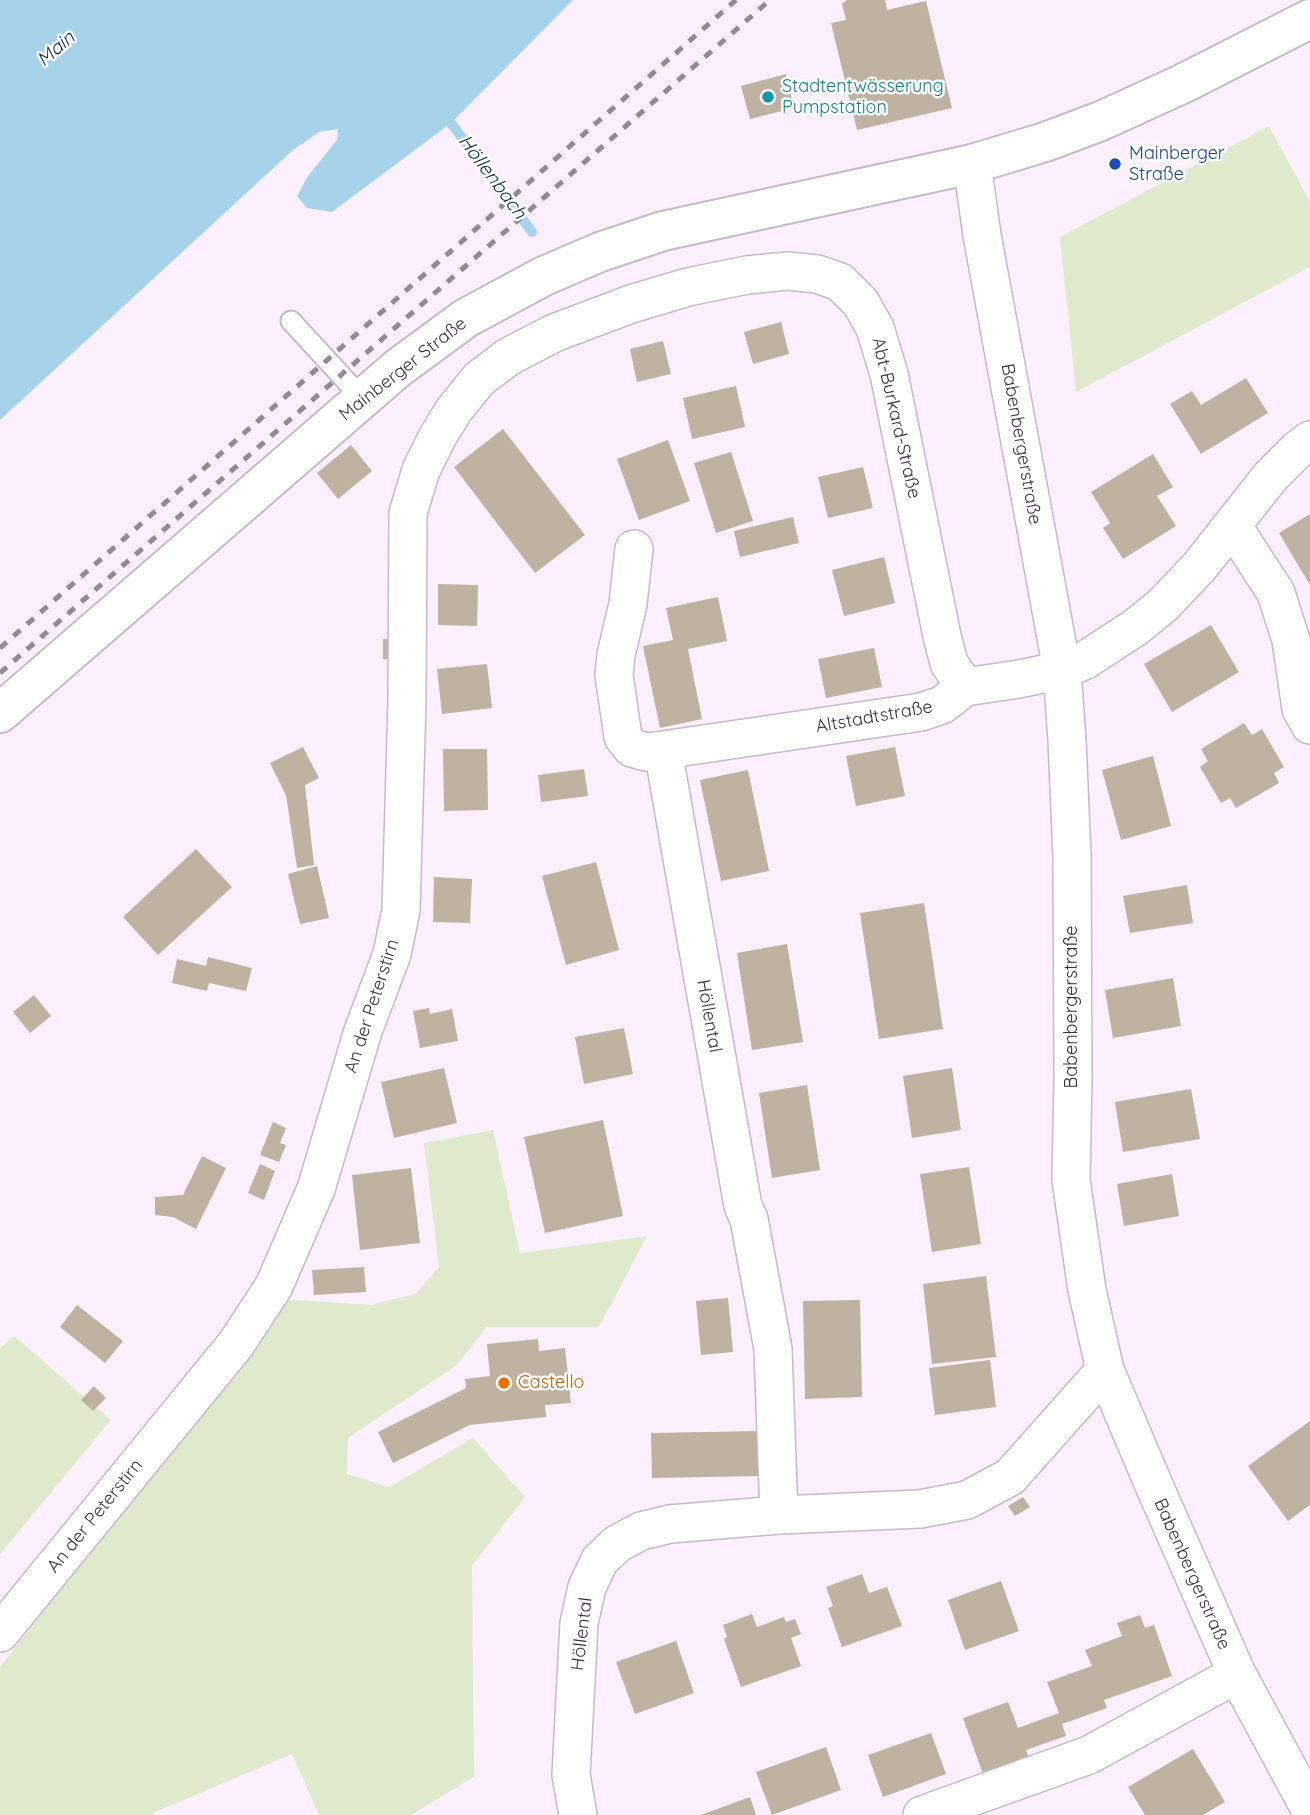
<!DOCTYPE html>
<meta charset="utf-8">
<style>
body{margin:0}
canvas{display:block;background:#fcf0fe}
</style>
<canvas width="1310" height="1815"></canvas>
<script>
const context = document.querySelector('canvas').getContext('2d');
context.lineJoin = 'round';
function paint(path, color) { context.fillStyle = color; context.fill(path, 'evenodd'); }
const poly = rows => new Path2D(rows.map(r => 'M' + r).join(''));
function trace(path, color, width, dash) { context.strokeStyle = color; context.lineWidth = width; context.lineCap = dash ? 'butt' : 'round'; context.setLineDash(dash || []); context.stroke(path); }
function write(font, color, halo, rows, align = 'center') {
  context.font = font + ' Quicksand,sans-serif'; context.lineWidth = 5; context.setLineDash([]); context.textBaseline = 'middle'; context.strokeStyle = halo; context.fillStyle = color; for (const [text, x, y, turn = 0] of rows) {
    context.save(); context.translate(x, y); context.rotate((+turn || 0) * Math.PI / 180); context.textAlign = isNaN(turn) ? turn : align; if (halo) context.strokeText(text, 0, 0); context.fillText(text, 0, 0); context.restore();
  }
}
const green = poly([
 [1269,126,1310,202,1310,267,1076,392,1060,237],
 [493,1130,520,1253,647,1236,599,1327,487,1327,456,1366,348,1438,347,1474,389,1487,473,1438,525,1497,472,1566,474,1777,411,1815,319,1815,292,1754,153,1813,154,1815,0,1815,0,1667,197,1415,278,1299,371,1305,415,1294,439,1267,424,1143],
 [14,1336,111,1420,0,1554,0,1348]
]);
const water = poly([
 [0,0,573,0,451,123,332,212,307,208,297,196,308,176,337,140,338,129,319,132,293,150,0,420]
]);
const stream = poly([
 [451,123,532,232]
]);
const building = poly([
 [847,0,885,0,887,10,926,1,952,108,857,130,831,23,846,20,842,4],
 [786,74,794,108,750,119,741,86],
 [781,322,789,354,753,364,744,332],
 [663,341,671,374,637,382,630,349],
 [1246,378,1268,413,1201,454,1170,404,1192,391,1201,405],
 [736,386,745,427,692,439,683,398],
 [503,429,585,535,535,573,454,467],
 [668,440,690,501,639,520,617,459],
 [351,445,372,471,338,499,317,473],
 [731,452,753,521,716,533,694,463],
 [1153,454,1173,487,1157,496,1176,526,1123,559,1103,528,1110,523,1091,492],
 [863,467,873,508,828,518,818,477],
 [1310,514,1310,585,1279,533],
 [793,517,799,543,740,557,734,531],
 [884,557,895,603,844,616,832,570],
 [438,584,478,585,477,626,438,625],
 [718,597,727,641,688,649,702,719,660,728,643,646,673,640,666,608],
 [1211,625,1239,672,1172,712,1144,664],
 [383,639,401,639,401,659,383,659],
 [874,648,882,687,826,698,818,659],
 [487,664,492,708,442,714,437,669],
 [1244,723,1252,735,1262,729,1284,767,1274,773,1279,783,1236,808,1230,798,1221,803,1200,767,1208,761,1201,749],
 [303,747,319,778,305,785,314,865,297,868,286,795,270,763],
 [895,747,905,796,856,806,846,756],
 [443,749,487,749,488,810,444,811],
 [1153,756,1171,826,1121,840,1102,770],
 [584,769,588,796,541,802,538,775],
 [748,770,769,871,721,881,700,780],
 [196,849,232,887,158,955,123,917],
 [596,862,619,950,566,965,542,876],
 [317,866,329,918,300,924,288,874],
 [434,877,472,879,470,923,433,922],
 [1187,885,1193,923,1130,933,1123,896],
 [924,903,943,1029,879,1039,860,913],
 [787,944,803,1042,752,1050,737,953],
 [208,957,252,968,246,991,209,983,207,991,172,983,177,959,206,966],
 [1173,978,1181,1026,1113,1038,1105,990],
 [34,995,51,1016,30,1033,13,1012],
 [429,1008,430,1014,452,1009,458,1041,420,1048,413,1011],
 [624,1028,633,1074,584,1084,575,1037],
 [444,1068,457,1123,394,1138,381,1082],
 [952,1068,961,1130,912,1138,903,1076],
 [807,1085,820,1170,772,1178,759,1093],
 [1191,1089,1200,1139,1123,1152,1115,1102],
 [603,1120,623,1216,545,1233,524,1137],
 [273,1122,286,1128,280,1143,286,1145,279,1162,260,1155],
 [202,1156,226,1168,196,1229,173,1217,155,1215,155,1197,183,1195],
 [260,1164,275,1171,264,1200,248,1193],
 [969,1167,981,1244,932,1252,920,1174],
 [411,1168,420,1243,360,1250,352,1175],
 [1172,1174,1179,1216,1124,1226,1117,1184],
 [364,1267,366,1292,314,1295,312,1270],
 [986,1276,996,1357,932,1364,923,1284],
 [728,1298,733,1352,701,1355,696,1301],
 [860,1300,862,1397,805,1399,803,1301],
 [77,1305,123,1341,105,1363,60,1327],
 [538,1339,539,1351,565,1348,571,1403,545,1405,546,1417,470,1425,393,1463,378,1432,466,1388,465,1379,490,1376,487,1344],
 [990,1360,996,1407,935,1415,929,1368],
 [94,1386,106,1398,93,1411,81,1400],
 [1310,1421,1310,1505,1288,1521,1248,1466],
 [759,1431,760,1476,652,1478,651,1433],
 [1023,1497,1030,1507,1015,1516,1008,1506],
 [862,1574,869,1593,887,1587,902,1626,842,1647,828,1608,833,1606,826,1587],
 [1001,1581,1019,1631,965,1650,948,1600],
 [752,1614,757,1627,784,1617,786,1622,795,1619,801,1634,791,1638,801,1666,741,1687,724,1639,727,1637,723,1625],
 [1140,1615,1145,1628,1154,1625,1172,1676,1104,1700,1107,1708,1062,1724,1066,1736,1026,1750,1029,1758,983,1774,963,1718,1008,1702,1018,1728,1059,1713,1047,1682,1092,1666,1085,1650,1122,1636,1117,1623],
 [676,1641,694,1693,635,1714,616,1662],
 [931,1733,946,1774,883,1797,868,1755],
 [826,1747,841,1790,772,1815,756,1772],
 [1193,1749,1225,1802,1203,1815,1145,1815,1128,1787],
 [750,1797,756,1815,701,1815]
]);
const service = poly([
 [291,321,362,398]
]);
const minor = poly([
 [972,164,982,235,1062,670,1067,740,1072,856,1073,1077,1071,1180,1087,1290,1105,1370,1153,1483,1237,1674,1310,1809],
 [1232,525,1276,593,1291,640,1301,709,1310,725],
 [634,549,628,604,616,655,614,675,623,737,632,748,646,752,663,750,921,712,942,705,965,687,1019,679,1062,670,1084,661,1136,627,1163,605,1199,567,1271,476,1297,450,1310,440],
 [663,750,743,1206,749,1219,773,1349,779,1515],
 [0,1633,236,1344,274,1286,316,1189,363,1031,392,954,401,910,407,701,408,513,421,470,438,436,454,410,479,379,508,357,554,333,631,304,688,287,747,275,788,271,817,274,840,282,861,303,875,328,889,374,942,636,949,663,965,687],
 [578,1815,571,1775,579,1623,587,1587,600,1560,617,1544,641,1531,670,1524,779,1515,920,1509,967,1500,1010,1477,1105,1370],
 [922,1815,1089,1755,1237,1674]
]);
const secondary = poly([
 [0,713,398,368,466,318,544,276,600,252,663,231,972,164,1045,142,1101,121,1182,84,1310,19]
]);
const rail = poly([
 [0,648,736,0],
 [0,673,770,0]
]);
const markers = [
 [768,97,7,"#0f9aa8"],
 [1115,164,7,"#1a4fb4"],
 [504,1383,7,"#e8710a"]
];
const cultureNames = [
 ["Stadtentwässerung",782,87],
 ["Pumpstation",782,108]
];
const transitNames = [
 ["Mainberger",1129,154],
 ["Straße",1129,175]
];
const streetNames = [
 ["Mainberger Straße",403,369,-38],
 ["Abt-Burkard-Straße",896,418,77],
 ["Babenbergerstraße",1021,444,80],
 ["Altstadtstraße",874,717,-10],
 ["An der Peterstirn",372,1006,-72],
 ["Babenbergerstraße",1072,1007,-90],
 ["Höllental",709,1016,80],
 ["An der Peterstirn",95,1516,-51],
 ["Babenbergerstraße",1192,1574,66],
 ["Höllental",582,1634,-83]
];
const foodNames = [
 ["Castello",518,1383]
];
const waterNames = [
 ["Main",56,49,-41],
 ["Höllenbach",492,177,53]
];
paint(green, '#dfe9cb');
paint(water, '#a6d3ea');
trace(stream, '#a6d3ea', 10);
paint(building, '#beb2a1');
trace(service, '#c7b9c9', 23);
trace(minor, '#c7b9c9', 40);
trace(secondary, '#c7b9c9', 42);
trace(service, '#fff', 19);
trace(minor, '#fff', 37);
trace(secondary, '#fff', 38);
trace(rail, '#928993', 5, [9, 9]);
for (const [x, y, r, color] of markers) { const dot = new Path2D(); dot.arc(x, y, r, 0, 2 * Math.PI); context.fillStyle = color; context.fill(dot); trace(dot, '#fff', 2.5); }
write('18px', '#0d838f', '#fff', cultureNames, 'left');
write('18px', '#164399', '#fff', transitNames, 'left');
write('18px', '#363037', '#fff', streetNames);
write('18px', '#c56008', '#fff', foodNames, 'left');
write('italic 19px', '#062e3e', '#fff', waterNames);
</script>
